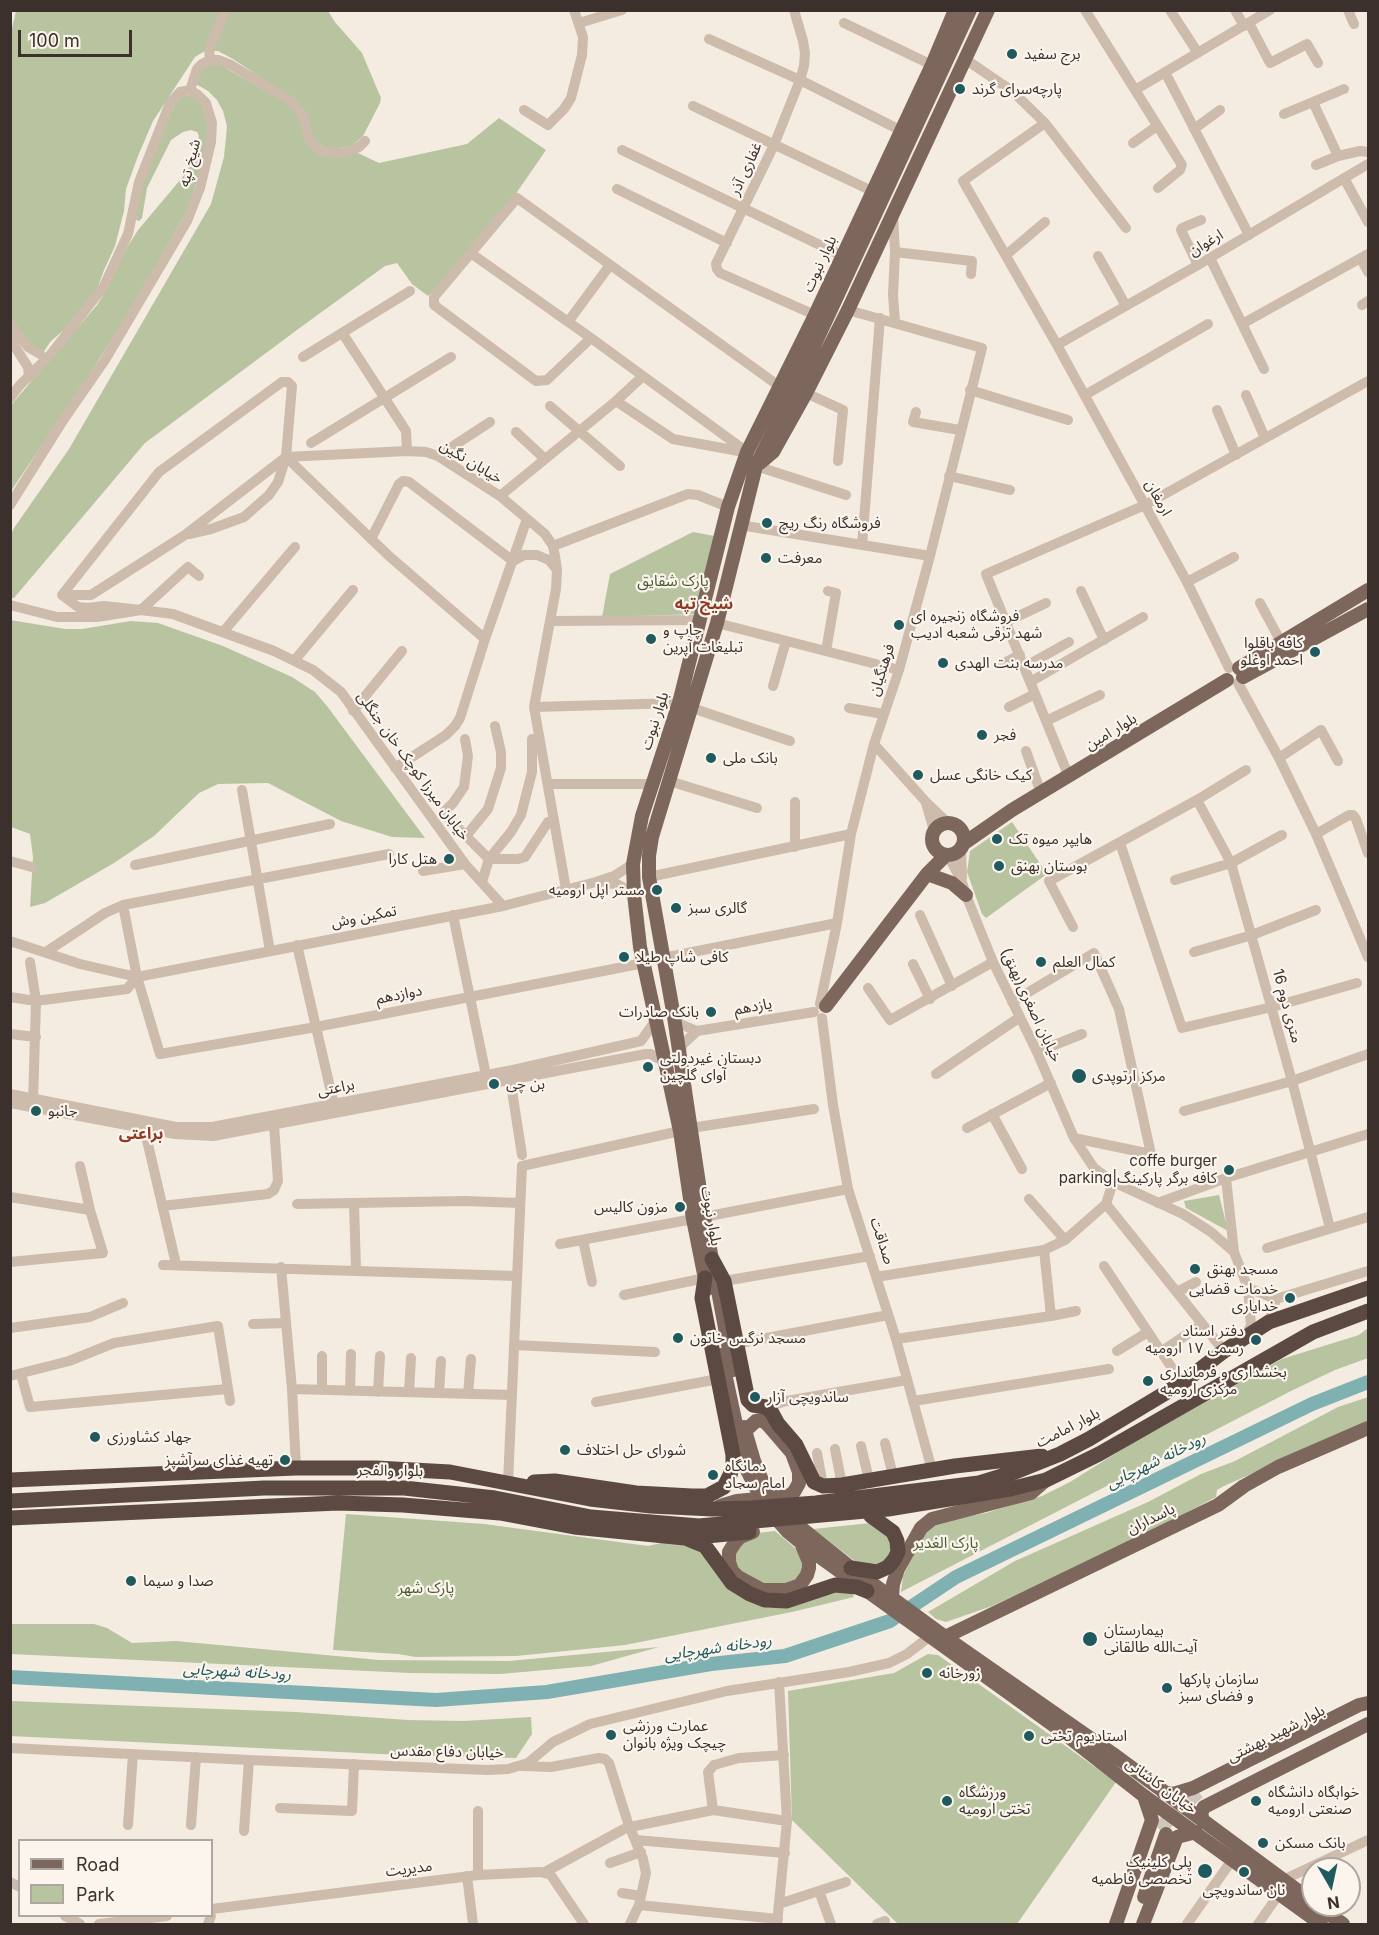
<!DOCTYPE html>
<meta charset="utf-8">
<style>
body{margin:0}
#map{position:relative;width:1379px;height:1935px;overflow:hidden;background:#f4ebe1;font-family:Inter,sans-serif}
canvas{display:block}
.frame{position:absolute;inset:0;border:12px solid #3b302b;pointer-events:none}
.legend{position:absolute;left:18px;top:1839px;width:195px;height:78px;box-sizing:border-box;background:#fbf5ee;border:2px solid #aea6a0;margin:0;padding:8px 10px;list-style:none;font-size:18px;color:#3b302b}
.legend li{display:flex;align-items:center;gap:12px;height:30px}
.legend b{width:30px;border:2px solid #aea6a0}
.north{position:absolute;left:1301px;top:1857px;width:60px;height:60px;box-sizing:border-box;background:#fbf5ee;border:2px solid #aea6a0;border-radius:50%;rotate:171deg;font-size:16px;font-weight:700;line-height:24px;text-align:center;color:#3b302b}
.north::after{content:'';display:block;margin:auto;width:21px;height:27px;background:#1f5a5e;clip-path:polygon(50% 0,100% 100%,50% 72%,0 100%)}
.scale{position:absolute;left:18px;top:30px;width:114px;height:27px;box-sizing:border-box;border:3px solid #3b302b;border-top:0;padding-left:8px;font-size:18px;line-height:21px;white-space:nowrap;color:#3b302b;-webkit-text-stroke:4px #fbf5ee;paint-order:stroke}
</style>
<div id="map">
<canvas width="1379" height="1935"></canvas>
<div class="frame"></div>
<ul class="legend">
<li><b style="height:8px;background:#7d675c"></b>Road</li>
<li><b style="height:16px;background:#b8c4a0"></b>Park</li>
</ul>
<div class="north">N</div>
<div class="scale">100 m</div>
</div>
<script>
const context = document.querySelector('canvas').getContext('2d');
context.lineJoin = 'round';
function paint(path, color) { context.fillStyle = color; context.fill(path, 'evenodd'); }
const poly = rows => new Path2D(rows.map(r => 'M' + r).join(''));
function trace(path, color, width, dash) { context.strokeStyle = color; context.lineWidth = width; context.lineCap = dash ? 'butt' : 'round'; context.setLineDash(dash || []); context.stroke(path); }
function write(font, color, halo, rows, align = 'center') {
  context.font = font + ' Inter,"Noto Sans Arabic",sans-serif'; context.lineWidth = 4.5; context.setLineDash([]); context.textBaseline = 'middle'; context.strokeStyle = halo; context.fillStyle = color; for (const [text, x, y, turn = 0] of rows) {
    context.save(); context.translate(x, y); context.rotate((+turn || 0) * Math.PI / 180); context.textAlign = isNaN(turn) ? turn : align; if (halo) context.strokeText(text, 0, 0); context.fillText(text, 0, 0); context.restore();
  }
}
const green = poly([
 [16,11,328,11,335,22,362,53,381,98,380,103,363,136,353,145,331,150,316,143,299,103,233,59,218,51,205,51,195,57,153,121,138,156,126,189,124,211,115,246,104,270,96,292,64,330,51,341,42,354,34,354,11,319,10,37],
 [210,59,295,108,311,148,354,151,379,163,467,144,499,118,546,150,515,195,461,260,428,296,412,284,397,263,385,266,301,327,145,443,14,598,11,598,10,536,14,528,69,449,211,204,224,157,227,126,223,111,217,100,208,91,194,83],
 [191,95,199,100,204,109,208,122,207,141,199,174,188,209,128,314,86,380,11,491,11,405,97,305,107,289,128,246,138,230,186,173,193,160,199,136,197,132,191,130,183,132,171,140,147,188,142,218,139,221,136,220,142,181,175,104,180,97],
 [693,532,720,537,700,614,602,617,610,574],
 [10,620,65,629,82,629,131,621,158,623,223,646,292,677,315,692,327,706,425,838,392,837,341,821,268,783,218,784,199,793,154,836,114,863,45,903,30,907,33,857,30,834,11,827],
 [1012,822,1047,874,986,918,982,914,967,872,970,851],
 [1219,1195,1228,1231,1186,1208,1184,1201],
 [1368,1322,1368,1358,1335,1370,1291,1391,901,1592,903,1576,918,1546,929,1528,940,1521,986,1513,1042,1496,1070,1482,1134,1442,1282,1359,1359,1335,1368,1328],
 [1368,1397,1368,1422,1224,1486,1217,1490,1216,1497,1129,1543,992,1606,946,1622,936,1619,928,1612,1015,1561,1148,1502,1201,1474,1235,1461,1338,1407],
 [346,1514,484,1524,648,1546,665,1542,694,1546,701,1550,743,1597,769,1608,786,1608,798,1605,835,1591,852,1593,854,1597,792,1612,625,1645,516,1656,416,1657,398,1654,333,1650],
 [871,1523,894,1542,890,1561,864,1568,813,1529],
 [775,1531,801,1553,805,1568,796,1583,755,1584,734,1565,736,1546,757,1533],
 [11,1624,94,1624,107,1628,132,1643,176,1641,379,1660,509,1661,659,1647,591,1666,500,1674,410,1673,11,1654],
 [928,1654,938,1655,1116,1782,1017,1924,898,1924,792,1820,788,1691,894,1673],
 [11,1701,296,1712,408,1720,464,1721,531,1717,532,1734,516,1758,401,1755,11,1736]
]);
const river = poly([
 [10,1677,436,1700,547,1692,711,1664,785,1656,890,1621,956,1577,1312,1404,1368,1382]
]);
const majorTunnel = poly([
 [1159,1829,1198,1792]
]);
const minor = poly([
 [794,10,803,41,805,53,804,66,800,80,900,130],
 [1085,10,1182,165,1180,170,1158,188],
 [1170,10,1198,53],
 [1235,10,1244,26],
 [1348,10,1354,24],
 [579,23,622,10],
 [844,23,932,65],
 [1249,23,1270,63,1307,44,1318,63],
 [709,39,800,80,774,145,716,264,717,269,720,273,815,315],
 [965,59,1012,91,1045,123,1126,228],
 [210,60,209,48,226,10],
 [1165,72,1249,235],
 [190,90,197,69,202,64,210,60,218,60,231,65,291,101,303,115,309,139,320,151,342,153,359,147,365,141],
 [1135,90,1270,10],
 [1313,102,1338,156],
 [693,106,872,191],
 [524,110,548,125,564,109,571,98,582,55,583,37,574,10],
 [1284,114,1344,89],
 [1045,123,963,181,1057,345,1187,582,1229,668],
 [1194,129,1220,110],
 [1133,143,1157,126],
 [622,150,849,259],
 [1316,165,1338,156,1360,151,1368,152],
 [1344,178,1368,222],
 [617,189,727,243],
 [893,215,895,252,893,295,895,322],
 [895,252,972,261,971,274],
 [472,254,591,338,747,452],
 [1006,255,1045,222],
 [1098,256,1126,306],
 [1210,258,1264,369],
 [1361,259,1368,272],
 [1198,265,1181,230,1182,228,1201,220],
 [1362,305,1368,301],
 [568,322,610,265],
 [10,324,28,347,40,354],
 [1242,324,1368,254],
 [343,334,406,431,407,451],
 [591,338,547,380,536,381,434,305,434,297,517,198,779,386],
 [10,339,28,367,29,377],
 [1057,345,1198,265,1368,164],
 [303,357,410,291],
 [970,390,1068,420],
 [806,393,843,410,838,461],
 [1085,395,1208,324],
 [1246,395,1265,438],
 [10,398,20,385,51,354,104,286,128,234,139,182,170,103,180,92,190,90,198,95,206,103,212,123,211,142,200,188,187,221,105,360,62,422,10,505],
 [616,401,673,439,744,452],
 [550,406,620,466],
 [1217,410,1236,455],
 [916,412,913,422,960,430],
 [516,432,545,459],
 [311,443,451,357],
 [438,456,490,422],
 [286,457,389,556,485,639],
 [756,466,846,495],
 [949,476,1010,490],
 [500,496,616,401,643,376],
 [740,525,930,556],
 [371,539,399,484,403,481,409,482,513,561,524,555,537,555,549,560,557,570],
 [862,545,880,318],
 [553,546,688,494,698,495,728,507],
 [199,576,188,567,141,610,104,606,88,608,78,607,62,595,91,595,185,535,286,457,407,451,426,452,438,456,500,496,545,534,553,546,555,556,557,570,556,589,534,707,566,889],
 [1187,582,1234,557],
 [1081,591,1104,640],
 [62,595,159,472,282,382,288,382,292,386,286,457,278,482,269,495,244,517,211,529,189,534],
 [1260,603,1281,642],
 [10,605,57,617,97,617,141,610,173,614,274,651,313,670,341,692,465,864,503,906],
 [551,621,701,620],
 [1006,622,1046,603],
 [717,623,899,670],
 [223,632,295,547],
 [826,651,836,593,828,591],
 [294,661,353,590],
 [1002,664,1020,655],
 [1024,667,1069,642],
 [1030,682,1143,617],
 [1238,683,1279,758,1316,834,1368,957],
 [773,686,786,641],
 [534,707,679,703],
 [1009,707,1035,694],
 [692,708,790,741],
 [849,708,883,714],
 [353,711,402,651],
 [1046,721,1100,695],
 [465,739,468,756,464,787,453,803,443,813,489,859,511,832,521,815,532,772,532,739],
 [874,744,926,802,948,823],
 [1026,751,1041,793],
 [1279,758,1321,730,1338,761],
 [395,768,446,735,455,726,460,718,485,639,527,519],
 [1069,777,986,574,1145,505,1368,381],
 [669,781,757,808],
 [548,784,652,784],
 [242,790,270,951],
 [1197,800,1231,863,1292,1081,1330,1228],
 [926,803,934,831],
 [1316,834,1349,815,1353,815,1356,819,1368,853],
 [466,836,488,809,501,768,501,752,495,726],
 [1120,843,1182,1028,1272,1007,1357,983],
 [795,847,795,802],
 [961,849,962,878],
 [948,855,962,882,966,895,993,962,1037,1052,1074,1138,1094,1168,1113,1182,1183,1214,1211,1232,1234,1252,1248,1288,1251,1325,1246,1336],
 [10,861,32,867],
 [135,865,330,824],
 [423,871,465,864],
 [649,877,851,834],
 [1175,880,1231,863,1282,835],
 [482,882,489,859,518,859,525,857,548,822],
 [599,883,617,884,634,894],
 [123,905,137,977,160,1054,316,1027,644,963],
 [453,915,487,1080],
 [920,915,952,986],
 [1073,927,1049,881,1197,800,1246,770],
 [10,941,80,964,137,977,503,906,596,882,614,876,633,864],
 [297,945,335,1109],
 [46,952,105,913,123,905,389,854],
 [1194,952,1252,935,1316,910],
 [663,958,837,923],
 [30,962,36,1001,33,1103],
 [913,964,930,999],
 [868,988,890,1020,993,962],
 [10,997,36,1001,127,989,137,977],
 [1012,1002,1094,953,1119,1009,1151,1154,1074,1138],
 [820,1004,837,923,851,834,874,744,899,670,930,556,982,348,848,310],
 [674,1017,680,1024,697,1031,682,1045,681,1054],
 [822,1018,833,1105,848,1189,896,1339,932,1470],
 [697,1031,814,1012],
 [10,1034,36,1037],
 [1037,1052,1082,1034],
 [936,1074,1020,1017],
 [510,1078,522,1155],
 [10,1094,176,1127,212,1127,513,1070,641,1041,656,1020],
 [10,1103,175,1134,213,1136,646,1054,651,1054,664,1062],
 [1184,1111,1292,1081,1368,1054],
 [992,1114,1022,1169],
 [143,1123,176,1264],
 [691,1128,814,1109],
 [967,1128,1051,1083],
 [80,1166,90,1210],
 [1226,1178,1234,1252],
 [10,1197,90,1210,103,1253,10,1262],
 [1029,1199,1065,1240],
 [354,1203,356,1270],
 [1158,1203,1226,1178,1368,1134],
 [297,1204,465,1201,520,1203],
 [1106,1204,1224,1351],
 [162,1206,268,1194,274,1190,278,1181,274,1125],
 [704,1217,848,1189],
 [583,1240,592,1282],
 [560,1244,693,1219],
 [1267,1248,1368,1217],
 [163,1265,517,1276],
 [1104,1266,1182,1383],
 [281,1267,292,1389,296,1468],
 [876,1277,1044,1250,1065,1240,1106,1204,1113,1182],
 [724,1281,870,1256],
 [1248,1288,1276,1299],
 [1177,1292,1196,1282],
 [624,1295,705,1278],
 [1051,1316,1076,1311],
 [1269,1322,1276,1299,1368,1271],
 [253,1324,286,1323],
 [10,1328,90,1317,123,1303],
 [896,1339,1051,1316,1044,1250],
 [735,1344,888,1315],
 [515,1345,655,1352],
 [1117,1351,1148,1332],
 [1161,1352,1202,1324],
 [322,1356,322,1390],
 [21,1374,30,1407,228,1389],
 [10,1376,69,1361,114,1343,218,1326,230,1401],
 [292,1389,512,1395],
 [350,1391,351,1354],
 [378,1392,380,1356],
 [409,1392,411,1358],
 [439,1393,441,1361],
 [468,1394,471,1359],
 [914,1401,1109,1369],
 [596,1402,718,1379],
 [766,1407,787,1401,907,1380],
 [885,1443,893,1476],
 [861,1446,869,1480],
 [835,1449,842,1485],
 [817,1453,823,1486],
 [508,1483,522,1166,680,1131],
 [10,1748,249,1760,487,1770,508,1769,528,1763,553,1742,590,1724,727,1691,849,1672,889,1663,907,1654,929,1637],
 [522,1766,551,1767,599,1758,605,1759,609,1763,628,1823,643,1859,646,1873,639,1905,630,1924],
 [280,1808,352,1811,354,1764],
 [713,1810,708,1772,714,1765,739,1758,784,1755],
 [478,1811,478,1875],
 [128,1825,133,1754],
 [191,1825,196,1757],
 [635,1826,713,1810,787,1821],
 [244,1831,249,1760],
 [636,1840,785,1853],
 [610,1863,641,1852],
 [545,1872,624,1829],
 [467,1876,473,1924],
 [1283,1880,1368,1840],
 [10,1882,20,1887],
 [819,1891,831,1924],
 [622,1893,641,1896],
 [779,1904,846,1882],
 [639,1905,778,1919],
 [212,1909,478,1875,540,1872,550,1874,584,1924],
 [65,1916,80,1924],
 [99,1924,167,1916],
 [208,1924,211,1916],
 [777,1924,787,1821,779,1682],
 [877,1924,885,1921],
 [1187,1924,1232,1860],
 [1258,1924,1279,1894]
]);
const major = poly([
 [760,463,773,452,806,393,848,310,988,10],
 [1239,668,1368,590],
 [1243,677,1368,609],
 '932 839a16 16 0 1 1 32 0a16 16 0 1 1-32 0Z',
 [963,844,1012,810,1227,680],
 [927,874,952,883,966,895],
 [826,1006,927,874,946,855],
 [707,1289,693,1219,680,1131,640,947,634,894,633,864,642,816,679,703,728,507,747,452,815,315,932,65,955,10],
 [721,1355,745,1466,765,1506,787,1531,809,1549,1056,1727,1144,1796,1321,1924],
 [733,1370,704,1217,674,1017,649,877,649,856,652,837,717,623,756,466,808,359,970,10],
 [744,1427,754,1461,761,1478,786,1516,800,1527,851,1568,945,1637,1113,1754,1313,1902],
 [720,1506,737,1501,788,1496,794,1492,799,1483,799,1472,792,1453,767,1424,762,1420,756,1421,745,1431],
 [753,1532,740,1537,734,1544,729,1552,729,1562,732,1571,738,1577,762,1590,786,1590,800,1585,807,1575,809,1568,809,1562,802,1545],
 [892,1597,893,1584,898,1569,921,1528,932,1519,1031,1493,1046,1480],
 [945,1637,1218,1505,1244,1486,1278,1467,1368,1428],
 [1163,1792,1173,1794,1193,1788,1359,1705,1368,1703],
 [1203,1821,1201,1813,1204,1807,1368,1724],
 [1144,1897,1166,1834],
 [1316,1905,1343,1924],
 [1116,1924,1152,1820,1144,1796],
 [1143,1924,1177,1837,1196,1832]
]);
const highway = poly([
 [712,1259,724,1281,748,1400,753,1405,766,1407,772,1413,778,1424,796,1445,814,1482,823,1486,842,1485,955,1466,1042,1456],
 [10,1480,296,1468,376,1468,450,1472,590,1499,651,1506,713,1509,752,1508,816,1503,979,1483,1015,1472,1060,1454,1089,1439,1182,1383,1224,1351,1269,1322,1368,1288],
 [534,1482,555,1481,636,1493,692,1496,707,1496,724,1487,730,1475,733,1464,733,1455,702,1298,705,1278],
 [10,1501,264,1488,404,1488,495,1498,591,1517,699,1526,888,1509,1010,1489,1046,1480,1099,1454,1313,1332,1368,1311],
 [10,1518,338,1503,403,1505,500,1513,574,1527,685,1538,749,1532],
 [688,1539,705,1546,732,1583,750,1594,765,1600,787,1601,835,1585,857,1587,867,1591],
 [851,1568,877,1572,888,1567,894,1560,898,1552,897,1541,893,1532,871,1516]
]);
const markers = [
 [1012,54,6,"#1f5a5e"],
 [960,89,6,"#1f5a5e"],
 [767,523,6,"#1f5a5e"],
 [766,558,6,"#1f5a5e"],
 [899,625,6,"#1f5a5e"],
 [651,639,6,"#1f5a5e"],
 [1315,652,6,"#1f5a5e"],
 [943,663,6,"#1f5a5e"],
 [982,735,6,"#1f5a5e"],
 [711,758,6,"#1f5a5e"],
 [918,775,6,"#1f5a5e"],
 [997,839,6,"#1f5a5e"],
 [449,859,6,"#1f5a5e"],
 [999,866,6,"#1f5a5e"],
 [657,890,6,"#1f5a5e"],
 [676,908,6,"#1f5a5e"],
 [624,957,6,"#1f5a5e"],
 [1041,962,6,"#1f5a5e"],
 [711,1012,6,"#1f5a5e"],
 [648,1067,6,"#1f5a5e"],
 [1079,1076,8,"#1f5a5e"],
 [494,1084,6,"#1f5a5e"],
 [36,1111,6,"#1f5a5e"],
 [1229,1170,6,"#1f5a5e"],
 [680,1207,6,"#1f5a5e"],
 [1195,1269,6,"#1f5a5e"],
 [1290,1298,6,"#1f5a5e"],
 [678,1338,6,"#1f5a5e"],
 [1256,1340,6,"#1f5a5e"],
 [1148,1381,6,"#1f5a5e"],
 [755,1397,6,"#1f5a5e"],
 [95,1437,6,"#1f5a5e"],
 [565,1450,6,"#1f5a5e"],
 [285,1460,6,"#1f5a5e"],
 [713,1475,6,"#1f5a5e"],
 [131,1581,6,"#1f5a5e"],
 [1090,1639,8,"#1f5a5e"],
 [927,1673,6,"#1f5a5e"],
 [1167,1688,6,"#1f5a5e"],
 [611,1735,6,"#1f5a5e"],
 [1029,1736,6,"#1f5a5e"],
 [947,1801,6,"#1f5a5e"],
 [1256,1801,6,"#1f5a5e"],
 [1263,1843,6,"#1f5a5e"],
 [1205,1871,8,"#1f5a5e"],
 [1244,1872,6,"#1f5a5e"]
];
const poiNames = [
 ["برج سفید",1024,54],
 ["پارچه‌سرای گرند",972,89],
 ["فروشگاه رنگ ریچ",779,523],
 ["معرفت",778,558],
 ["فروشگاه زنجیره ای",911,616],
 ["شهد ترقی شعبه ادیب",911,633],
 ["چاپ و",663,630],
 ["تبلیغات آپرین",663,647],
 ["کافه باقلوا",1303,643,"right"],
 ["احمد اوغلو",1303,660,"right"],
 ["مدرسه بنت الهدی",955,663],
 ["فجر",994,735],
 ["بانک ملی",723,758],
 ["کیک خانگی عسل",930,775],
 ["هایپر میوه تک",1009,839],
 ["هتل کارا",437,859,"right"],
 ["بوستان بهنق",1011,866],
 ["مستر اپل ارومیه",645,890,"right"],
 ["گالری سبز",688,908],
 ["کافی شاپ طیلا",636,957],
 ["کمال العلم",1053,962],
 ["بانک صادرات",699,1012,"right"],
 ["دبستان غیردولتی",660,1058],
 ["آوای گلچین",660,1075],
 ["مرکز ارتوپدی",1092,1076],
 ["بن چی",506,1084],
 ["جانبو",48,1111],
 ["coffe burger",1217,1161,"right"],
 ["parking|کافه برگر پارکینگ",1217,1178,"right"],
 ["مزون کالیس",668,1207,"right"],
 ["مسجد بهنق",1207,1269],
 ["خدمات قضایی",1278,1289,"right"],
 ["خدایاری",1278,1306,"right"],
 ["دفتر اسناد",1244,1331,"right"],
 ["رسمی ۱۷ ارومیه",1244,1348,"right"],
 ["مسجد نرگس خاتون",690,1338],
 ["بخشداری و فرمانداری",1160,1372],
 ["مرکزی ارومیه",1160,1389],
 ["ساندویچی آزار",767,1397],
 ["جهاد کشاورزی",107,1437],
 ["شورای حل اختلاف",577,1450],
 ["تهیه غذای سرآشپز",273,1460,"right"],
 ["دمانگاه",725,1466],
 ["امام سجاد",725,1483],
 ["صدا و سیما",143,1581],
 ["بیمارستان",1104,1630],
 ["آیت‌الله طالقانی",1104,1647],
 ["زورخانه",939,1673],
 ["سازمان پارکها",1179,1679],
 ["و فضای سبز",1179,1696],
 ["عمارت ورزشی",623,1726],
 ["چیچک ویژه بانوان",623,1743],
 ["استادیوم تختی",1041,1736],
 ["ورزشگاه",959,1792],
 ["تختی ارومیه",959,1809],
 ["خوابگاه دانشگاه",1268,1792],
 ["صنعتی ارومیه",1268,1809],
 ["بانک مسکن",1275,1843],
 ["پلی کلینیک",1192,1862,"right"],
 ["تخصصی فاطمیه",1192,1879,"right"],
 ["نان ساندویچی",1244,1890,"center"]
];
const streetNames = [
 ["شیخ تپه",190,163,-76],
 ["غفاری آذر",746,169,-65],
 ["ارغوان",1206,243,-31],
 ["بلوار نبوت",820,264,-65],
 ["خیابان نگین",471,462,31],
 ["ارمغان",1158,498,61],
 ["فرهنگیان",882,670,-72],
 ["بلوار نبوت",655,721,-72],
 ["بلوار امین",1111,732,-31],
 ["خیابان میرزا کوچک خان جنگلی",413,766,54],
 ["تمکین وش",364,917,-11],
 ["دوازدهم",399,995,-11],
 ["خیابان اصغری(بهنق)",1031,1005,65],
 ["16 متری دوم",1287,1006,75],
 ["یازدهم",753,1007,-10],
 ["براعتی",336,1088,-11],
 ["بلوار نبوت",711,1216,80],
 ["صداقت",882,1241,72],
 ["بلوار امامت",1068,1428,-27],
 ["بلوار والفجر",390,1471,1],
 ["پاسداران",1151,1519,-26],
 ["بلوار شهید بهشتی",1276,1734,-27],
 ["خیابان دفاع مقدس",447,1752,1],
 ["خیابان کاشانی",1161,1786,36],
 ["مدیریت",409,1869,-7]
];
const parkNames = [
 ["پارک شقایق",673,581],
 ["پارک الغدیر",946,1543],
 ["پارک شهر",426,1588]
];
const neighbourhoodNames = [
 ["شیخ تپه",704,604],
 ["براعتی",141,1134]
];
const waterNames = [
 ["رودخانه شهرچایی",1156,1461,-26],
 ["رودخانه شهرچایی",718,1648,-8],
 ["رودخانه شهرچایی",237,1672,3]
];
paint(green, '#b8c4a0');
trace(river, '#7fb0b2', 14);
trace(majorTunnel, '#cfc6bd', 14, [14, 7]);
trace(minor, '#cdbbac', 10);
trace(major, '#7d675c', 14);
trace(highway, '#5c4a42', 15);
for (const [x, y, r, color] of markers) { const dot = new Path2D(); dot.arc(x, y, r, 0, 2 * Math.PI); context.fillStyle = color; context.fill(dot); trace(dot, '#fbf5ee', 2); }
write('15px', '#3b302b', '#fbf5ee', poiNames, 'left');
write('15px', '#3b302b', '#fbf5ee', streetNames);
write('15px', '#4a5a2e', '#fbf5ee', parkNames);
write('bold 16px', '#8c3b22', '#fbf5ee', neighbourhoodNames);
write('italic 16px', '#1f5a5e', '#fbf5ee', waterNames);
</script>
